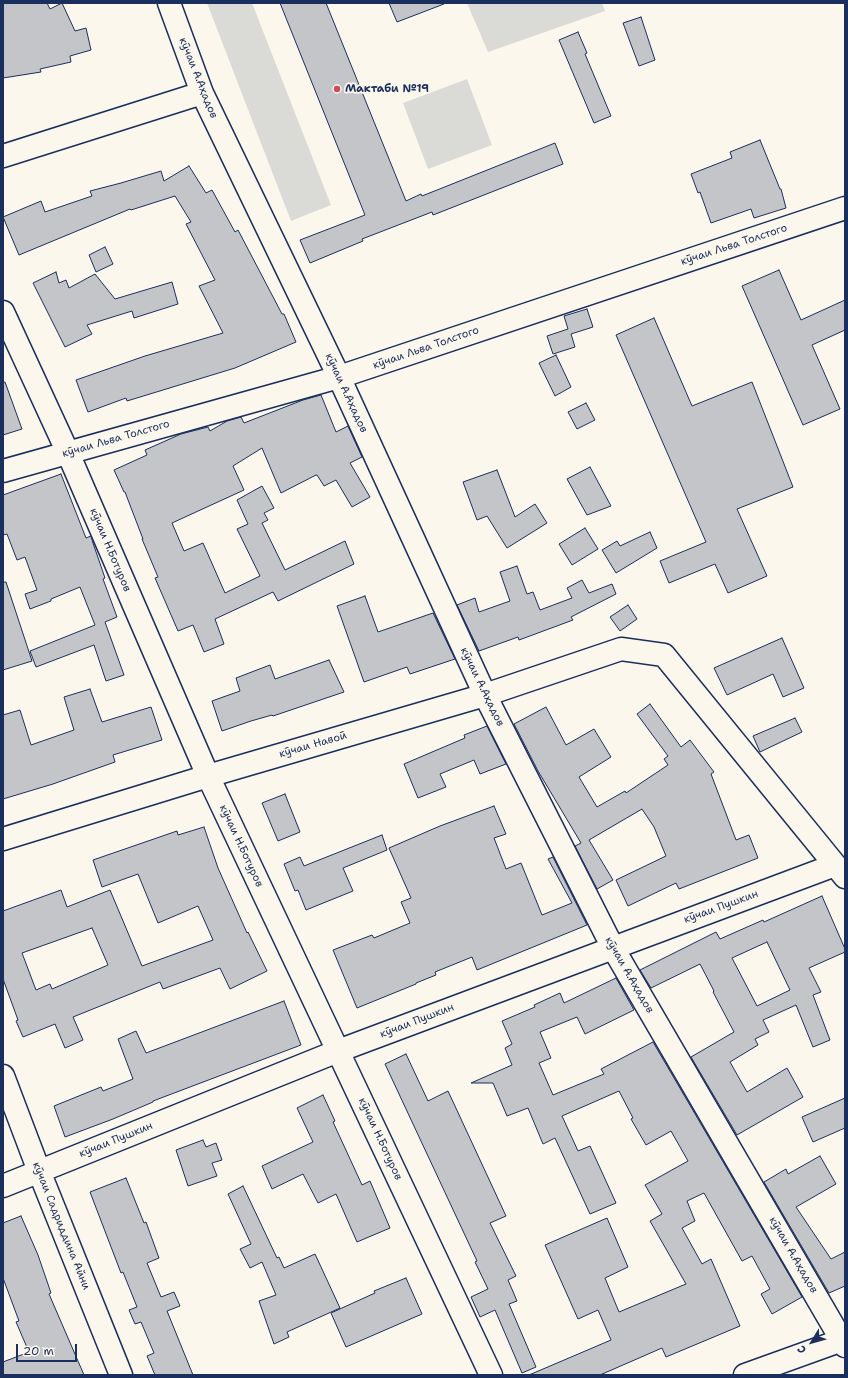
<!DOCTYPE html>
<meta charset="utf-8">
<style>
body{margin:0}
#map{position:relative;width:848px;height:1378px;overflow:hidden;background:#fbf7ec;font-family:"Shantell Sans",sans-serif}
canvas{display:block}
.frame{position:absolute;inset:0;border:4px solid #1b2f5e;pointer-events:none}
.north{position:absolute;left:792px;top:1322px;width:40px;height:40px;-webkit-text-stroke:3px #fbf7ec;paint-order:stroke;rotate:233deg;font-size:11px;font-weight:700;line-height:16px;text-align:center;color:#1b2f5e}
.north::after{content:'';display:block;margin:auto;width:14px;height:18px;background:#1b2f5e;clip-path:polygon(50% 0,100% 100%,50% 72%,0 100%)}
.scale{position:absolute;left:16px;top:1344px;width:61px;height:18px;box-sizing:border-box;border:2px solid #1b2f5e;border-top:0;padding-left:5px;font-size:12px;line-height:14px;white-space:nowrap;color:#1b2f5e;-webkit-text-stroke:3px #fbf7ec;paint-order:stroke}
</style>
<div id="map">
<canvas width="848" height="1378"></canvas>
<div class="frame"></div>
<div class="north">С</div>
<div class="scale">20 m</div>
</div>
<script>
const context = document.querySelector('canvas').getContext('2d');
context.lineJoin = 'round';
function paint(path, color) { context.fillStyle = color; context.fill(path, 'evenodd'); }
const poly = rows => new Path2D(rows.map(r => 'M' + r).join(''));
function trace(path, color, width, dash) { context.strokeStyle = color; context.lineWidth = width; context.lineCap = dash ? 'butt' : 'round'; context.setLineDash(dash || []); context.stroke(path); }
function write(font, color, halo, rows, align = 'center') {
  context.font = font + ' "Shantell Sans",sans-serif'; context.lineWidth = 3.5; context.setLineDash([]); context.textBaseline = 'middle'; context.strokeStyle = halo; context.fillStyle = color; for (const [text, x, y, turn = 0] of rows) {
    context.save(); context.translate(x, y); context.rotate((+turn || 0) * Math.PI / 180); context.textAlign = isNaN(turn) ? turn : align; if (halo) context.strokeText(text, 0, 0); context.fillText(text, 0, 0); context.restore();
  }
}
const green = poly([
 [207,3,252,3,331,205,291,221],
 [467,3,602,3,605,11,488,52],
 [467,79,492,145,428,169,403,103]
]);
const building = poly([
 [3,3,47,3,50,9,62,3,75,31,86,28,91,50,70,56,71,62,40,69,41,72,3,78,3,3],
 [280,3,326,3,406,201,421,194,422,196,555,143,563,164,433,215,432,212,362,239,363,241,310,263,300,240,365,215,280,3],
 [389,3,443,3,444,4,397,22,389,3],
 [641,17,655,60,639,66,623,23,641,17],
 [578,32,587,53,585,54,611,116,594,123,559,40,578,32],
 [760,140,780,189,781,189,786,208,754,218,751,209,711,223,700,192,698,193,691,174,732,158,730,152,760,140],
 [189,166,206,193,212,190,235,232,238,230,282,314,284,314,296,342,235,368,127,401,126,398,88,412,76,380,145,356,223,333,199,286,215,280,186,224,191,222,175,196,131,210,130,209,19,255,3,217,41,201,45,212,92,196,90,191,121,183,161,171,164,181,189,166],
 [105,247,113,264,96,272,89,255,105,247],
 [779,270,801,320,845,300,845,330,812,345,840,409,803,425,742,286,779,270],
 [56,272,59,283,66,280,69,288,95,274,115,299,172,282,178,304,134,318,132,311,87,325,92,334,65,347,33,283,56,272],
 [587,309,593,327,571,334,575,347,553,354,547,336,568,329,564,316,587,309],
 [654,318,692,406,752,382,793,487,737,509,767,576,728,593,715,564,669,583,660,561,706,542,616,335,654,318],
 [556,355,571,387,555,396,539,363,556,355],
 [3,382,5,382,22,429,3,435,3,382],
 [321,395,336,432,348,426,362,457,350,463,370,497,352,507,336,480,324,486,317,475,316,475,281,493,262,448,233,466,244,490,172,523,184,551,203,543,225,593,260,576,237,529,248,524,237,500,262,486,274,508,264,513,268,520,262,523,285,570,345,541,354,564,278,601,273,592,215,619,224,644,204,652,193,625,178,631,155,578,158,577,142,539,143,539,125,492,124,492,114,470,147,455,145,450,181,434,208,427,210,431,227,421,241,417,244,423,303,400,321,395],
 [586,403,595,420,577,429,568,412,586,403],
 [590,467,611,506,587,515,567,479,590,467],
 [497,470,515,517,535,504,547,523,507,548,487,516,477,520,463,482,497,470],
 [61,474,86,538,91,536,93,543,105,578,103,579,117,617,105,622,124,675,106,681,94,645,36,667,30,651,95,625,80,587,51,599,51,601,30,609,25,594,37,590,25,557,17,560,7,534,3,535,3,495,61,474],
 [585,528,598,549,572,565,559,544,585,528],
 [650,532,657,548,616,573,602,550,617,541,620,546,650,532],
 [517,566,527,594,533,592,540,610,572,598,567,588,582,580,589,593,612,584,616,594,571,617,573,620,519,640,518,637,479,651,457,605,475,598,479,612,510,601,500,572,517,566],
 [3,582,6,582,32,661,3,670,3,582],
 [365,596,378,632,433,613,455,659,410,674,407,667,364,682,337,606,365,596],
 [628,605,637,619,620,631,610,617,628,605],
 [782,638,804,688,783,697,773,674,727,695,714,668,782,638],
 [329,660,344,692,273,716,272,715,251,721,222,731,212,701,240,691,236,678,270,665,275,679,329,660],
 [90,689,102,722,151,707,162,740,113,755,115,762,53,784,3,799,3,715,20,710,31,745,74,730,64,697,90,689],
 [650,704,681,747,690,740,714,772,711,774,736,840,749,835,758,858,679,889,676,883,628,906,616,880,666,856,654,827,642,809,589,840,613,880,597,889,575,846,581,843,538,771,514,724,546,707,566,745,594,729,611,757,579,777,597,807,625,791,626,793,668,765,664,759,668,756,637,714,650,704],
 [795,718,802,732,760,752,753,736,795,718],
 [487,726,506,764,480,774,474,760,440,774,446,787,418,798,404,764,465,738,464,735,487,726],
 [285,794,300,832,278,841,262,803,285,794],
 [494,806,506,834,494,838,506,869,521,863,542,915,572,903,548,859,553,857,587,925,477,970,472,957,435,972,436,975,416,983,416,984,357,1008,333,950,372,935,374,938,410,923,401,902,411,898,389,848,440,826,494,806],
 [204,827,218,868,247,933,248,932,267,971,230,989,220,968,163,989,160,982,73,1017,83,1040,65,1048,55,1024,23,1037,16,1021,18,1020,3,979,3,911,61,890,67,907,110,890,142,966,213,940,198,906,158,923,138,874,102,887,93,860,177,831,178,835,204,827],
 [92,928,108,965,52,989,50,984,36,990,22,953,92,928],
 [382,835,387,850,343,868,353,891,306,910,298,890,295,891,284,864,300,857,304,866,382,835],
 [822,896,845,949,845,952,809,968,821,992,813,995,830,1040,813,1047,796,1005,763,1020,769,1032,755,1039,758,1045,730,1062,747,1092,787,1068,803,1097,737,1135,691,1057,734,1032,713,992,714,991,700,964,651,988,640,970,716,932,720,939,763,920,764,922,822,896],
 [767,942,790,990,757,1006,732,958,767,942],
 [616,978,634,1010,585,1034,577,1017,540,1032,551,1058,539,1063,553,1095,604,1074,601,1069,653,1042,802,1297,772,1314,761,1294,770,1289,752,1256,742,1261,704,1193,687,1201,695,1221,682,1228,702,1264,711,1259,740,1326,666,1357,662,1348,600,1375,529,1375,611,1340,598,1310,578,1319,545,1245,607,1218,628,1267,605,1278,619,1312,686,1284,650,1221,662,1214,645,1185,688,1161,671,1131,646,1145,631,1119,633,1118,619,1091,562,1116,578,1151,590,1146,616,1203,590,1214,555,1138,543,1144,528,1108,507,1116,493,1083,471,1083,512,1065,505,1048,512,1044,502,1021,535,1007,534,1005,560,993,564,1003,616,978],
 [284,1001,301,1045,153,1101,153,1102,113,1119,65,1137,54,1106,101,1087,103,1091,133,1079,118,1039,136,1031,146,1053,284,1001],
 [406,1054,428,1101,448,1091,506,1216,490,1223,516,1276,508,1280,517,1301,509,1304,536,1367,522,1373,495,1310,480,1317,471,1297,488,1289,475,1262,477,1261,385,1064,406,1054],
 [323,1095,335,1121,333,1122,362,1185,370,1181,390,1228,357,1242,336,1194,318,1203,303,1174,272,1189,262,1166,313,1142,297,1108,323,1095],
 [845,1098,845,1128,813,1142,802,1117,845,1098],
 [203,1140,206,1147,216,1143,222,1160,212,1163,217,1176,188,1186,176,1150,203,1140],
 [820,1156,836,1184,796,1207,831,1259,845,1252,845,1286,829,1293,764,1182,786,1169,788,1174,820,1156],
 [126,1178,144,1223,146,1222,159,1258,147,1263,161,1297,174,1292,180,1306,167,1311,193,1375,155,1375,147,1356,154,1353,141,1322,135,1324,129,1310,137,1307,123,1272,121,1273,90,1192,126,1178],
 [243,1186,277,1258,279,1257,284,1268,315,1254,340,1308,287,1332,289,1337,274,1344,259,1301,276,1295,262,1262,250,1268,240,1249,251,1244,228,1194,243,1186],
 [21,1216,38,1255,51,1293,49,1294,84,1375,3,1375,3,1362,29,1352,16,1322,19,1321,3,1278,3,1223,21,1216],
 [406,1278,422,1314,346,1347,331,1313,375,1293,374,1291,406,1278]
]);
const minor = poly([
 [169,3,202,93,339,377,485,695,613,948,845,1346],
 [3,156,202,93],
 [3,312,68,453,208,776,491,1375],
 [3,471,339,377,845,208],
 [3,839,208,776,485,695,621,649,664,655,845,877],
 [3,1076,39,1171,121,1375],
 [3,1186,338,1051,835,865],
 [745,1375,845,1339]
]);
const markers = [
 [337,89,4,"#d1495b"]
];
const streetNames = [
 ["кӯчаи А.Аҳадов",198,78,68],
 ["кӯчаи Льва Толстого",734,245,-18],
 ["кӯчаи Льва Толстого",426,348,-19],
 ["кӯчаи А.Аҳадов",346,393,65],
 ["кӯчаи Льва Толстого",116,439,-16],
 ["кӯчаи Н.Ботуров",110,550,67],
 ["кӯчаи А.Аҳадов",482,687,64],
 ["кӯчаи Навоӣ",313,745,-16],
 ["кӯчаи Н.Ботуров",241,846,65],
 ["кӯчаи Пушкин",721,907,-20],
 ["кӯчаи А.Аҳадов",629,975,60],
 ["кӯчаи Пушкин",417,1021,-21],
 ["кӯчаи Н.Ботуров",380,1139,65],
 ["кӯчаи Пушкин",116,1140,-22],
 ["кӯчаи Садриддина Айни",61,1226,68],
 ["кӯчаи А.Аҳадов",793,1255,60]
];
const poiNames = [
 ["Мактаби №19",345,89]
];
paint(green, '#dadad7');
paint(building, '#c3c5c9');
trace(building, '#1b2f5e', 1);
trace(minor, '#1b2f5e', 25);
trace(minor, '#fbf7ec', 22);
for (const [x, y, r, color] of markers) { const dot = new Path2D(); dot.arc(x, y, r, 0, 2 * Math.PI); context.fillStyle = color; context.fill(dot); trace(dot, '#fbf7ec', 1.5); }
write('11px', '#1b2f5e', '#fbf7ec', streetNames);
write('bold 11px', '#1b2f5e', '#fbf7ec', poiNames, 'left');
</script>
